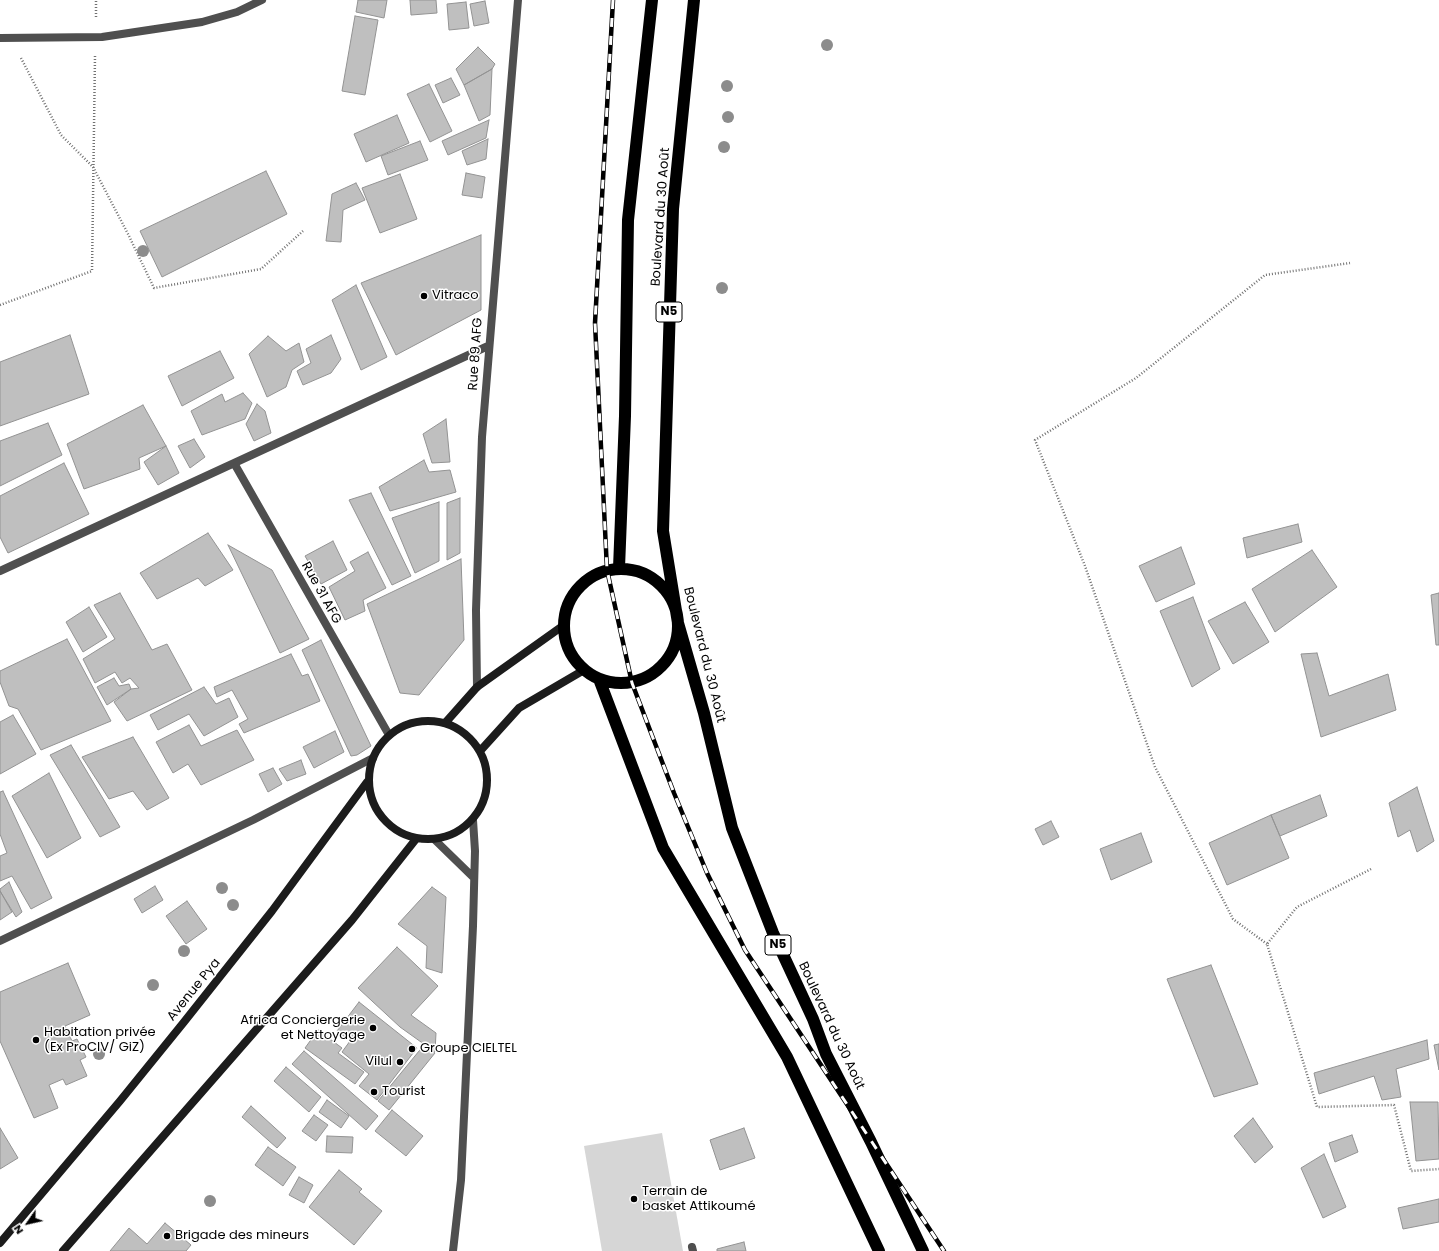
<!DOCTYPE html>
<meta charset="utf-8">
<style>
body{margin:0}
#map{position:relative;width:1439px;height:1251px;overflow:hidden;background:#fff;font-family:Poppins,sans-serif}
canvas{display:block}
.north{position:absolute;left:8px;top:1203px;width:40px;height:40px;-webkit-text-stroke:3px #fff;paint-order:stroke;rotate:236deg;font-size:11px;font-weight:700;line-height:16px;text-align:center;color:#000}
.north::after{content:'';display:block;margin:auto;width:14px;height:18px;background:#000;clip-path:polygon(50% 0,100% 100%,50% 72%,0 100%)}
</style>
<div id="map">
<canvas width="1439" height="1251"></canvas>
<div class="north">N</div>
</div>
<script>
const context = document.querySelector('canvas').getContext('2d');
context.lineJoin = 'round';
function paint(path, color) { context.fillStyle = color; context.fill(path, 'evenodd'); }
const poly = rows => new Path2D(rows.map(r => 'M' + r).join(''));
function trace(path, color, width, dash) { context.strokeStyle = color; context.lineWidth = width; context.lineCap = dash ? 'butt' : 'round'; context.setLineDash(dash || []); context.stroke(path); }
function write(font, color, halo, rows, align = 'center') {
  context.font = font + ' Poppins,sans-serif'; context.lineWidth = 3; context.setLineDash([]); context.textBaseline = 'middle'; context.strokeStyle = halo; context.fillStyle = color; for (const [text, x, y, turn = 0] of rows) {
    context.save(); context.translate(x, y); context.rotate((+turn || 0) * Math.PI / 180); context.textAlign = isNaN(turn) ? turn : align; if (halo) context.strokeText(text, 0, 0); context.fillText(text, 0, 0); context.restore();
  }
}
const green = poly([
 [662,1133,683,1251,602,1251,584,1146]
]);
const building = poly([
 [358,0,387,0,384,18,356,12,358,0],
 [410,0,436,0,437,13,411,15,410,0],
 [485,1,489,23,474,26,470,4,485,1],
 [466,2,469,28,449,30,447,4,466,2],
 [355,16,378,20,365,95,342,91,355,16],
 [478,47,495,64,492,69,464,85,456,69,478,47],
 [492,69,490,115,479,121,464,85,492,69],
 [451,78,460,95,443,103,435,85,451,78],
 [429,84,452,131,430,142,407,94,429,84],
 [397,115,409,143,366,162,354,134,397,115],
 [489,120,486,138,448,155,442,141,489,120],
 [488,139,486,159,467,165,462,151,488,139],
 [420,141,428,160,388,175,381,156,420,141],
 [266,171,287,214,162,277,140,231,266,171],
 [466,173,485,177,482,198,462,195,466,173],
 [400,174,417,219,380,233,362,188,400,174],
 [356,183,365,200,343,210,341,242,326,241,332,194,356,183],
 [481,235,481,310,396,355,361,283,481,235],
 [356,285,387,357,361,370,332,300,356,285],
 [70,335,89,394,0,426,0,362,70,335],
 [331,335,341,359,331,373,303,385,297,371,311,363,306,349,331,335],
 [268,336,286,351,299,343,304,362,292,370,286,387,267,397,249,354,268,336],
 [220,351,234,378,182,406,168,376,220,351],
 [243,393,252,403,245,419,202,435,191,411,222,394,225,402,243,393],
 [257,404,265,411,271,433,254,441,246,424,257,404],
 [143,405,166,446,139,458,140,469,84,489,67,444,143,405],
 [446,419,450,462,432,463,423,434,446,419],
 [48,423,62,455,0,486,0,441,48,423],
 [194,439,205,457,190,468,178,446,194,439],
 [166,446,179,473,158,485,144,462,166,446],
 [424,460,429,472,450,470,456,492,390,511,379,487,424,460],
 [64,463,89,514,8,553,0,537,0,496,64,463],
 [371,493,411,576,392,585,349,500,371,493],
 [460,498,460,553,447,560,447,503,460,498],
 [439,502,439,561,415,573,392,518,439,502],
 [1298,524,1302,542,1247,558,1243,538,1298,524],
 [208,533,233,570,205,586,198,578,157,599,140,573,208,533],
 [333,541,347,570,321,584,305,556,333,541],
 [228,545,272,570,309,639,280,653,228,545],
 [1181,547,1195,584,1156,602,1139,566,1181,547],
 [1312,550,1337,587,1275,632,1252,589,1312,550],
 [368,552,386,588,363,600,365,611,345,620,329,587,355,571,350,562,368,552],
 [461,559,464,640,419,695,400,693,367,604,461,559],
 [120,593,152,650,167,644,192,690,127,721,114,702,131,689,139,688,130,678,122,683,115,672,95,683,83,659,115,639,94,605,120,593],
 [1439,593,1439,645,1436,645,1431,595,1439,593],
 [1193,597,1220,669,1192,687,1160,611,1193,597],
 [1245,602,1269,642,1233,664,1208,621,1245,602],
 [89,607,107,637,83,652,66,622,89,607],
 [67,639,111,721,41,750,18,709,9,706,0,682,0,671,67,639],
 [321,640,371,746,357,755,351,756,302,650,321,640],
 [1317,653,1329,696,1388,674,1396,710,1321,737,1301,654,1317,653],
 [291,654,302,676,308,674,320,701,244,733,239,724,248,719,232,690,217,697,214,687,291,654],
 [114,678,119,686,129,684,131,689,107,705,97,687,114,678],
 [204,687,216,704,229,698,238,717,204,736,189,714,158,730,150,715,204,687],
 [13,715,36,754,0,774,0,722,13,715],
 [189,725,201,746,237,730,254,760,201,785,188,764,173,773,156,742,189,725],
 [335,731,344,752,314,768,303,747,335,731],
 [133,737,169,798,147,810,133,791,109,799,82,757,133,737],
 [71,745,120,827,100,837,50,755,71,745],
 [301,760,306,774,287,781,279,769,301,760],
 [273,768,282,784,268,792,259,774,273,768],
 [49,773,81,838,47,858,12,796,49,773],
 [1417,787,1434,841,1417,852,1410,830,1398,837,1389,803,1417,787],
 [3,791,52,898,31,909,12,876,0,881,0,856,7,853,0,834,0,792,3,791],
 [1320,795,1327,816,1280,836,1271,815,1320,795],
 [1271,815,1289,858,1227,885,1209,843,1271,815],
 [1051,821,1059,837,1043,845,1035,829,1051,821],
 [1141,833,1152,862,1111,880,1100,849,1141,833],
 [9,882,22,912,16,917,0,891,0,889,9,882],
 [155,886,163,900,142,913,134,899,155,886],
 [432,887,446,897,442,973,426,968,427,946,398,924,432,887],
 [0,891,12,912,0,920,0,891],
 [187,901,207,929,186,944,166,916,187,901],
 [397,947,438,986,411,1015,436,1033,435,1052,400,1027,358,988,397,947],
 [68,963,90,1015,65,1026,72,1041,77,1039,86,1057,80,1060,87,1076,66,1085,63,1079,49,1085,58,1108,34,1118,0,1041,0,992,68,963],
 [1211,965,1258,1084,1214,1097,1167,979,1211,965],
 [359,1002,417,1048,377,1100,359,1086,369,1074,342,1052,350,1041,337,1031,359,1002],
 [318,1030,342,1048,338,1053,364,1072,355,1084,305,1048,318,1030],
 [1427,1040,1429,1059,1396,1069,1401,1097,1382,1100,1374,1076,1319,1094,1314,1073,1427,1040],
 [1439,1044,1439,1070,1434,1045,1439,1044],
 [424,1045,435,1053,389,1110,378,1101,424,1045],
 [304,1051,378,1116,366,1130,292,1064,304,1051],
 [286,1067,321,1097,309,1112,274,1081,286,1067],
 [327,1100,349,1116,341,1128,319,1112,327,1100],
 [1410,1102,1438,1102,1439,1159,1416,1161,1410,1102],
 [251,1106,286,1138,277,1148,242,1117,251,1106],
 [392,1110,423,1136,406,1156,375,1131,392,1110],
 [314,1115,328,1125,316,1141,302,1131,314,1115],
 [1253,1118,1273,1147,1255,1163,1234,1136,1253,1118],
 [0,1128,18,1158,0,1169,0,1128],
 [744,1128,755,1158,720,1170,710,1140,744,1128],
 [1352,1135,1358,1152,1335,1162,1329,1143,1352,1135],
 [327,1136,353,1137,352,1153,326,1152,327,1136],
 [268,1147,296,1167,283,1186,255,1165,268,1147],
 [1324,1154,1346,1207,1323,1218,1301,1168,1324,1154],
 [339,1170,362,1189,359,1192,382,1211,354,1245,309,1207,339,1170],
 [299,1177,313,1185,304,1203,289,1195,299,1177],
 [1439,1199,1439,1222,1403,1229,1398,1208,1439,1199],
 [165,1223,191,1245,186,1251,110,1251,129,1228,147,1244,165,1223],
 [744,1242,746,1251,717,1251,717,1249,744,1242]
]);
const path = poly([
 [96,17,96,0],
 [21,58,61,135,93,167,128,234,154,288,261,269,303,231],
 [0,305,92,271,95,56],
 [1371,869,1297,907,1267,944,1317,1107,1394,1105,1411,1171,1439,1169],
 [1267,944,1233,919,1155,767,1085,566,1035,440,1136,378,1265,275,1350,263]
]);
const lane = poly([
 [0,38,102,37,202,22,237,12,262,0]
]);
const street = poly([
 [234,463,389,735],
 [0,571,488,346],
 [477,687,476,610,482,437,518,0],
 [435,840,474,878],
 [0,941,253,820,373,758],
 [692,1247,693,1251],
 [453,1251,461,1180,473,926,475,851,473,820]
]);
const secondary = poly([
 '369 780a59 59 0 1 1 118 0a59 59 0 1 1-118 0Z',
 [446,722,477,687,564,625],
 [481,750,519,708,584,670],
 [0,1243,120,1101,184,1022,272,911,367,782],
 [63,1251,352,920,416,839]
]);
const highway = poly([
 [694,0,673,209,663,531,678,623,704,713,732,828,773,933,813,1019,826,1054,871,1142,923,1251],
 [619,568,625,416,628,220,652,0],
 '564 626a57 57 0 1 1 114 0a57 57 0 1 1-114 0Z',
 [599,679,663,848,787,1057,879,1251]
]);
const rail = poly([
 [613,0,595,323,607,570,632,683,674,793,707,873,745,950,944,1251]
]);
const trees = [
 [827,45],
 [727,86],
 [728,117],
 [724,147],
 [143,251],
 [722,288],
 [222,888],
 [233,905],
 [184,951],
 [153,985],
 [99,1054],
 [210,1201]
];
const markers = [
 [424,296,4,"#000"],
 [373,1028,4,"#000"],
 [36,1040,4,"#000"],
 [412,1049,4,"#000"],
 [400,1062,4,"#000"],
 [374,1092,4,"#000"],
 [634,1199,4,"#000"],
 [167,1236,4,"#000"]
];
const shields = [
 [669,312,26],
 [778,945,26]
];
const shieldNames = [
 ["N5",669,312],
 ["N5",778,945]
];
const streetNames = [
 ["Boulevard du 30 Août",661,217,-86],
 ["Rue 89 AFG",476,354,-86],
 ["Rue 31 AFG",321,593,61],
 ["Boulevard du 30 Août",704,655,76],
 ["Avenue Pya",194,990,-51],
 ["Boulevard du 30 Août",831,1026,65]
];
const poiNames = [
 ["Vitraco",432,296],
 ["Africa Conciergerie",365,1021,"right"],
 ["et Nettoyage",365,1036,"right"],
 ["Habitation privée",44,1033],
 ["(Ex ProCIV/ GiZ)",44,1048],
 ["Groupe CIELTEL",420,1049],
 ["Vilul",392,1062,"right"],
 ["Tourist",382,1092],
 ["Terrain de",642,1192],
 ["basket Attikoumé",642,1207],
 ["Brigade des mineurs",175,1236]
];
paint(green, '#d6d6d6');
paint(building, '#bfbfbf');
trace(building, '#939393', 1);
trace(path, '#717171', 2.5, [1, 2]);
trace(lane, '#4f4f4f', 8);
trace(street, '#4f4f4f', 8);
trace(secondary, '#1c1c1c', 8);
trace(highway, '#000', 12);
trace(rail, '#000', 4.5);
trace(rail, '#fff', 3, [9]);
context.fillStyle = '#8c8c8c';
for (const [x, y] of trees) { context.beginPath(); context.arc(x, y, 6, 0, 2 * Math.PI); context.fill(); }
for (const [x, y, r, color] of markers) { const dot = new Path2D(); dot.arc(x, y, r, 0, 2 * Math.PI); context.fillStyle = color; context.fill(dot); trace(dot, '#fff', 1.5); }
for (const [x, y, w] of shields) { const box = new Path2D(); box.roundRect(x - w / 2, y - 10, w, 20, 3); context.fillStyle = '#fff'; context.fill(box); trace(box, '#000', 1); }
write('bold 12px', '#000', null, shieldNames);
write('13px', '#000', '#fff', streetNames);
write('13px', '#000', '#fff', poiNames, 'left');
</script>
